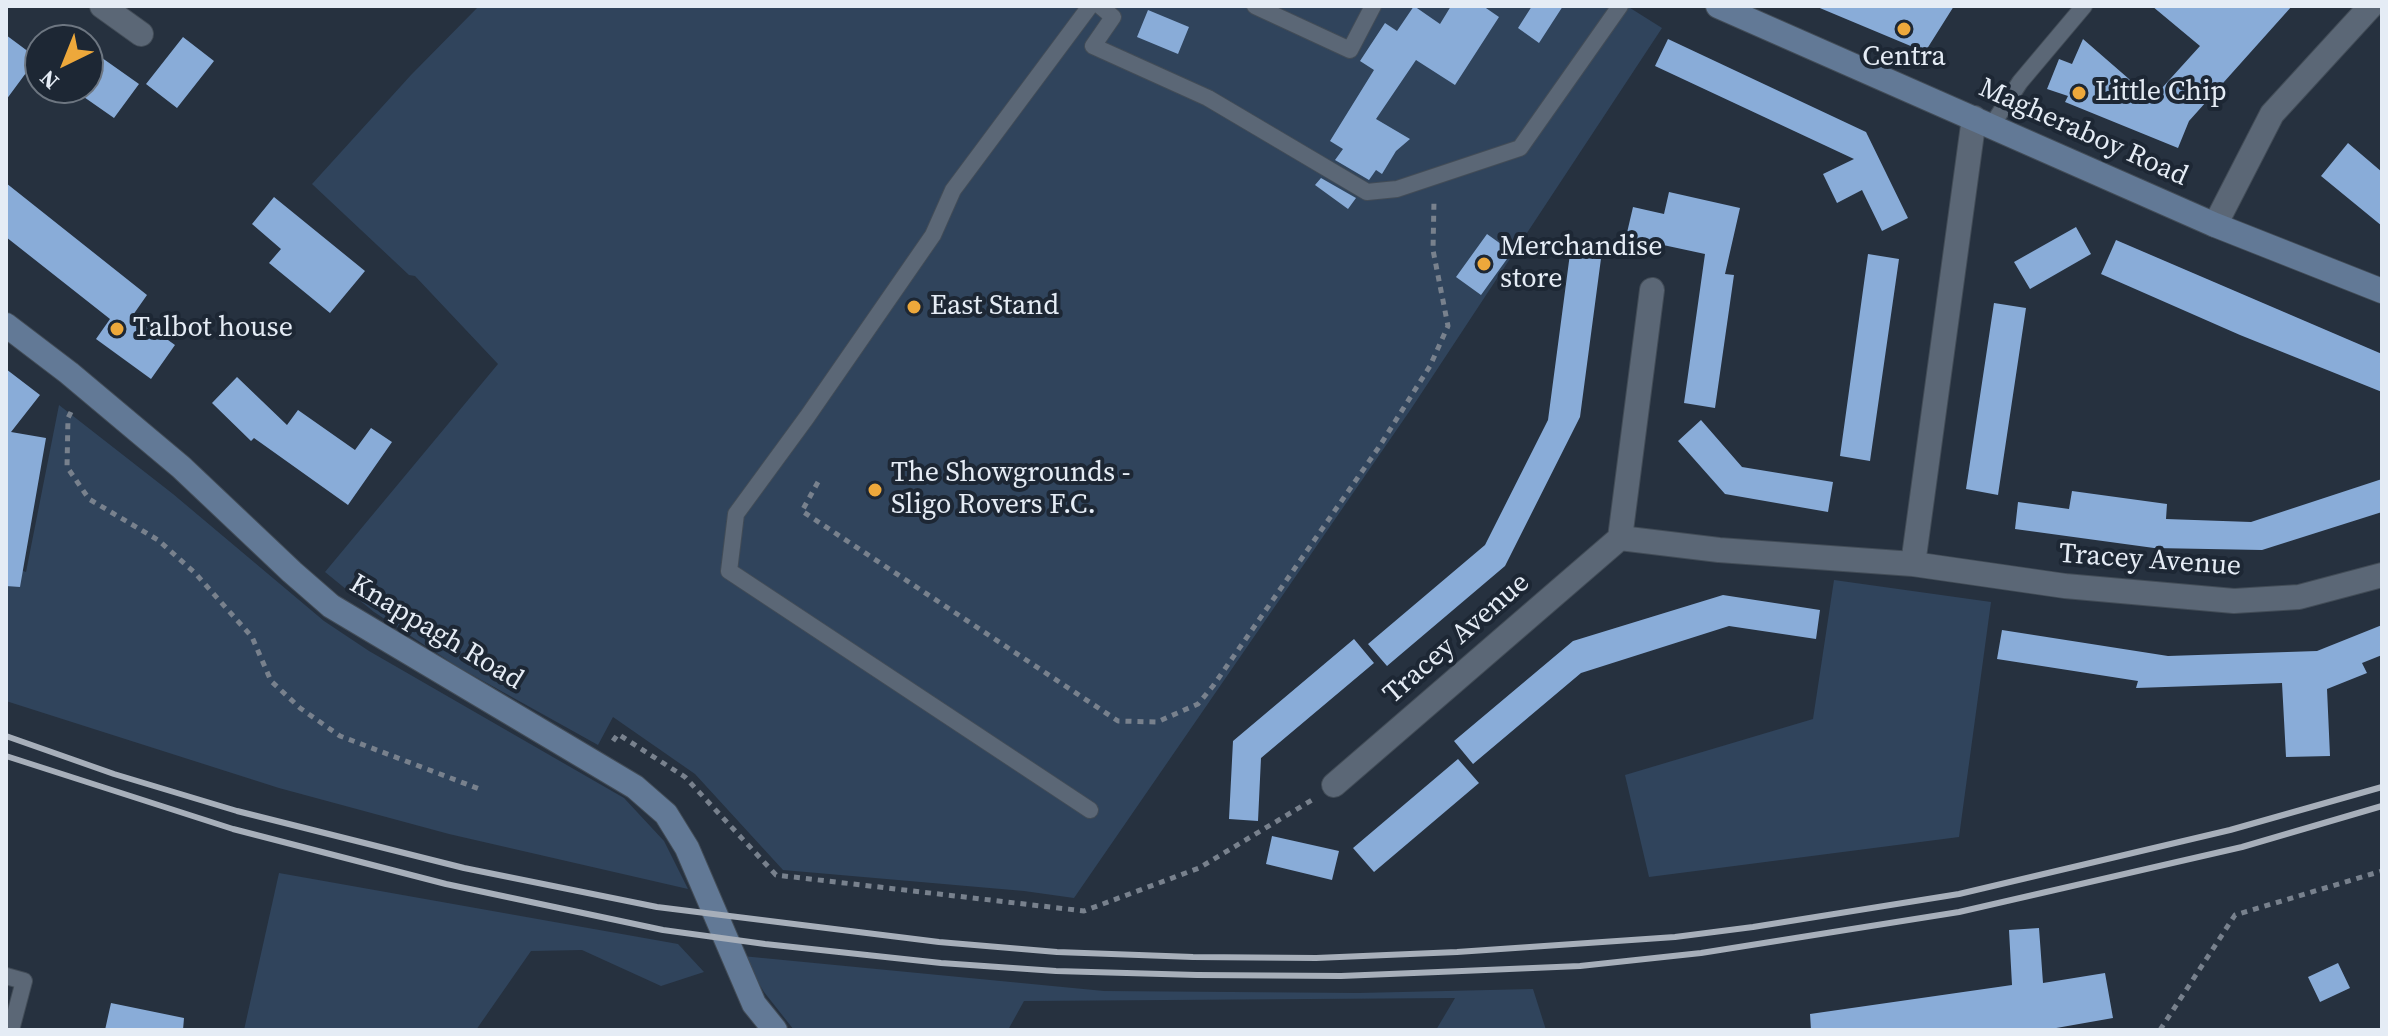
<!DOCTYPE html>
<style>
body{margin:0}
#map{position:relative;width:2388px;height:1036px;overflow:hidden;background:#26313f;font-family:"Source Serif 4",serif}
canvas{display:block}
.frame{position:absolute;inset:0;border:8px solid #e5ecf5;pointer-events:none}
.north{position:absolute;left:24px;top:24px;width:80px;height:80px;box-sizing:border-box;background:#1d2734;border:2px solid #6d7681;border-radius:50%;rotate:223deg;font-size:22px;font-weight:700;line-height:32px;text-align:center;color:#e5ecf5}
.north::after{content:'';display:block;margin:auto;width:28px;height:36px;background:#eda83b;clip-path:polygon(50% 0,100% 100%,50% 72%,0 100%)}
</style>
<div id="map">
<canvas width="2388" height="1036"></canvas>
<div class="frame"></div>
<div class="north">N</div>
</div>
<script>
const context = document.querySelector('canvas').getContext('2d');
context.lineJoin = 'round';
function paint(path, color) { context.fillStyle = color; context.fill(path, 'evenodd'); }
const poly = rows => new Path2D(rows.map(r => 'M' + r).join(''));
function trace(path, color, width, dash) { context.strokeStyle = color; context.lineWidth = width; context.lineCap = dash ? 'butt' : 'round'; context.setLineDash(dash || []); context.stroke(path); }
function write(font, color, halo, rows, align = 'center') {
  context.font = font + ' "Source Serif 4",serif'; context.lineWidth = 8; context.setLineDash([]); context.textBaseline = 'middle'; context.strokeStyle = halo; context.fillStyle = color; for (const [text, x, y, turn = 0] of rows) {
    context.save(); context.translate(x, y); context.rotate((+turn || 0) * Math.PI / 180); context.textAlign = isNaN(turn) ? turn : align; if (halo) context.strokeText(text, 0, 0); context.fillText(text, 0, 0); context.restore();
  }
}
const green = poly([
 [479,6,1627,6,1662,28,1411,409,1074,898,1024,891,783,870,695,774,613,717,598,745,458,667,374,612,325,572,498,364,415,276,409,275,312,184,411,75],
 [59,405,173,494,324,621,369,651,624,798,664,841,688,889,449,834,279,788,6,701,6,565,26,572],
 [1834,580,1991,602,1959,837,1649,877,1625,775,1813,719],
 [279,873,678,944,704,972,661,986,582,950,531,951,476,1030,244,1030],
 [742,956,1104,991,1358,993,1533,989,1546,1030,1436,1030,1455,998,1024,1001,1008,1030,794,1030,764,992]
]);
const building = poly([
 [1414,6,1440,24,1451,6,1483,6,1499,17,1455,85,1416,60,1376,119,1410,139,1396,151,1382,174,1376,170,1369,180,1335,160,1343,149,1330,141,1374,70,1360,61,1385,23,1397,31],
 [1532,6,1563,6,1539,43,1518,28],
 [1815,6,1954,6,1925,52],
 [2152,6,2292,6,2189,121,2178,148,2065,102,2068,96,2047,89,2059,59,2072,64,2083,39,2152,99,2200,46],
 [1148,10,1189,27,1178,54,1137,37],
 [6,35,37,58,6,100],
 [183,37,214,61,177,108,146,84],
 [1668,39,1866,132,1908,218,1882,231,1862,190,1837,203,1823,174,1854,159,1655,66],
 [88,48,139,84,114,118,71,88,88,88],
 [2348,143,2382,172,2382,226,2321,176],
 [1321,178,1356,198,1348,209,1315,185],
 [6,183,147,295,133,315,175,345,151,379,96,339,110,319,6,237],
 [1669,192,1740,208,1725,274,1734,275,1715,408,1684,403,1705,254,1626,237,1633,207,1664,214],
 [274,197,365,271,330,313,269,263,281,249,252,224],
 [2076,227,2091,254,2030,289,2014,262],
 [1487,234,1512,252,1481,295,1456,277],
 [2116,240,2382,354,2382,392,2240,335,2101,274],
 [1571,246,1602,251,1580,417,1505,566,1387,666,1368,644,1485,545,1548,420],
 [1868,254,1899,259,1870,461,1840,456],
 [1994,303,2026,308,1998,495,1966,489],
 [6,369,40,395,11,432,46,438,20,587,6,586],
 [237,377,287,425,298,410,355,450,371,428,392,442,348,505,254,438,251,441,212,403],
 [1701,420,1742,467,1833,482,1828,512,1725,494,1678,441],
 [2382,479,2382,512,2262,550,2154,548,2015,529,2018,502,2069,509,2072,491,2167,504,2166,519,2251,522],
 [1723,595,1820,610,1816,639,1729,626,1581,673,1473,764,1454,741,1573,641],
 [2382,625,2382,655,2362,663,2367,673,2327,689,2330,756,2286,757,2282,683,2136,688,2138,681,1997,659,2002,630,2168,656,2317,651],
 [1354,639,1374,663,1261,758,1258,821,1229,819,1233,741],
 [1458,759,1479,783,1374,872,1353,848],
 [1272,836,1339,851,1332,880,1266,864],
 [2039,928,2043,983,2105,973,2113,1018,2045,1030,1811,1030,1810,1014,2012,985,2009,930],
 [2338,963,2350,988,2320,1002,2308,977],
 [111,1003,184,1018,183,1030,105,1030]
]);
const path = poly([
 [71,412,68,418,67,467,89,499,158,540,195,573,252,637,271,681,300,708,340,736,482,790],
 [818,482,802,511,1118,721,1157,722,1198,704,1213,686,1379,447,1430,366,1448,326,1433,250,1434,201],
 [613,741,618,734,685,777,776,875,1084,911,1199,868,1312,800],
 [2160,1030,2235,915,2382,871]
]);
const lane = poly([
 [1100,6,1113,17,1093,46,1208,98,1367,192,1397,189,1520,148,1620,6],
 [1255,6,1350,50,1373,6],
 [1992,125,2020,82,2084,6],
 [1090,810,729,571,736,514,807,417,933,235,953,190,1090,6],
 [6,976,24,981,11,1030]
]);
const street = poly([
 [102,6,141,34],
 [2215,225,2272,114,2371,6],
 [1620,538,1652,290],
 [1913,564,2065,586,2234,601,2299,597,2382,575],
 [1334,785,1620,538,1719,550,1913,564,1974,118]
]);
const secondary = poly([
 [1718,6,2215,225,2382,291],
 [6,325,69,373,181,467,292,572,331,606,635,787,666,814,687,848,754,1004,775,1030]
]);
const rail = poly([
 [6,736,114,774,237,811,464,868,657,907,939,942,1057,952,1193,957,1316,958,1457,952,1675,937,1753,927,1959,894,2230,830,2382,787],
 [6,756,233,829,446,884,663,930,765,944,941,963,1056,971,1197,975,1341,976,1462,971,1580,966,1701,953,1959,912,2242,847,2382,806]
]);
const markers = [
 [1904,29,8,"#eda83b"],
 [2079,93,8,"#eda83b"],
 [1484,264,8,"#eda83b"],
 [914,307,8,"#eda83b"],
 [117,329,8,"#eda83b"],
 [875,490,8,"#eda83b"]
];
const poiNames = [
 ["Centra",1904,58,"center"],
 ["Little Chip",2095,93],
 ["Merchandise",1500,248],
 ["store",1500,280],
 ["East Stand",930,307],
 ["Talbot house",133,329],
 ["The Showgrounds -",891,474],
 ["Sligo Rovers F.C.",891,506]
];
const streetNames = [
 ["Magheraboy Road",2083,133,24],
 ["Tracey Avenue",2150,561,4],
 ["Knappagh Road",436,633,31],
 ["Tracey Avenue",1457,639,-41]
];
paint(green, '#30445c');
paint(building, '#89acd8');
trace(lane, '#424c57', 18);
trace(street, '#424c57', 26);
trace(secondary, '#424c57', 26);
trace(path, '#78818d', 5, [6, 6]);
trace(lane, '#5b6776', 16);
trace(street, '#5b6776', 24);
trace(secondary, '#627996', 24);
trace(rail, '#a7afba', 6);
for (const [x, y, r, color] of markers) { const dot = new Path2D(); dot.arc(x, y, r, 0, 2 * Math.PI); context.fillStyle = color; context.fill(dot); trace(dot, '#1d2734', 3); }
write('28px', '#e5ecf5', '#1d2734', poiNames, 'left');
write('28px', '#e5ecf5', '#1d2734', streetNames);
</script>
